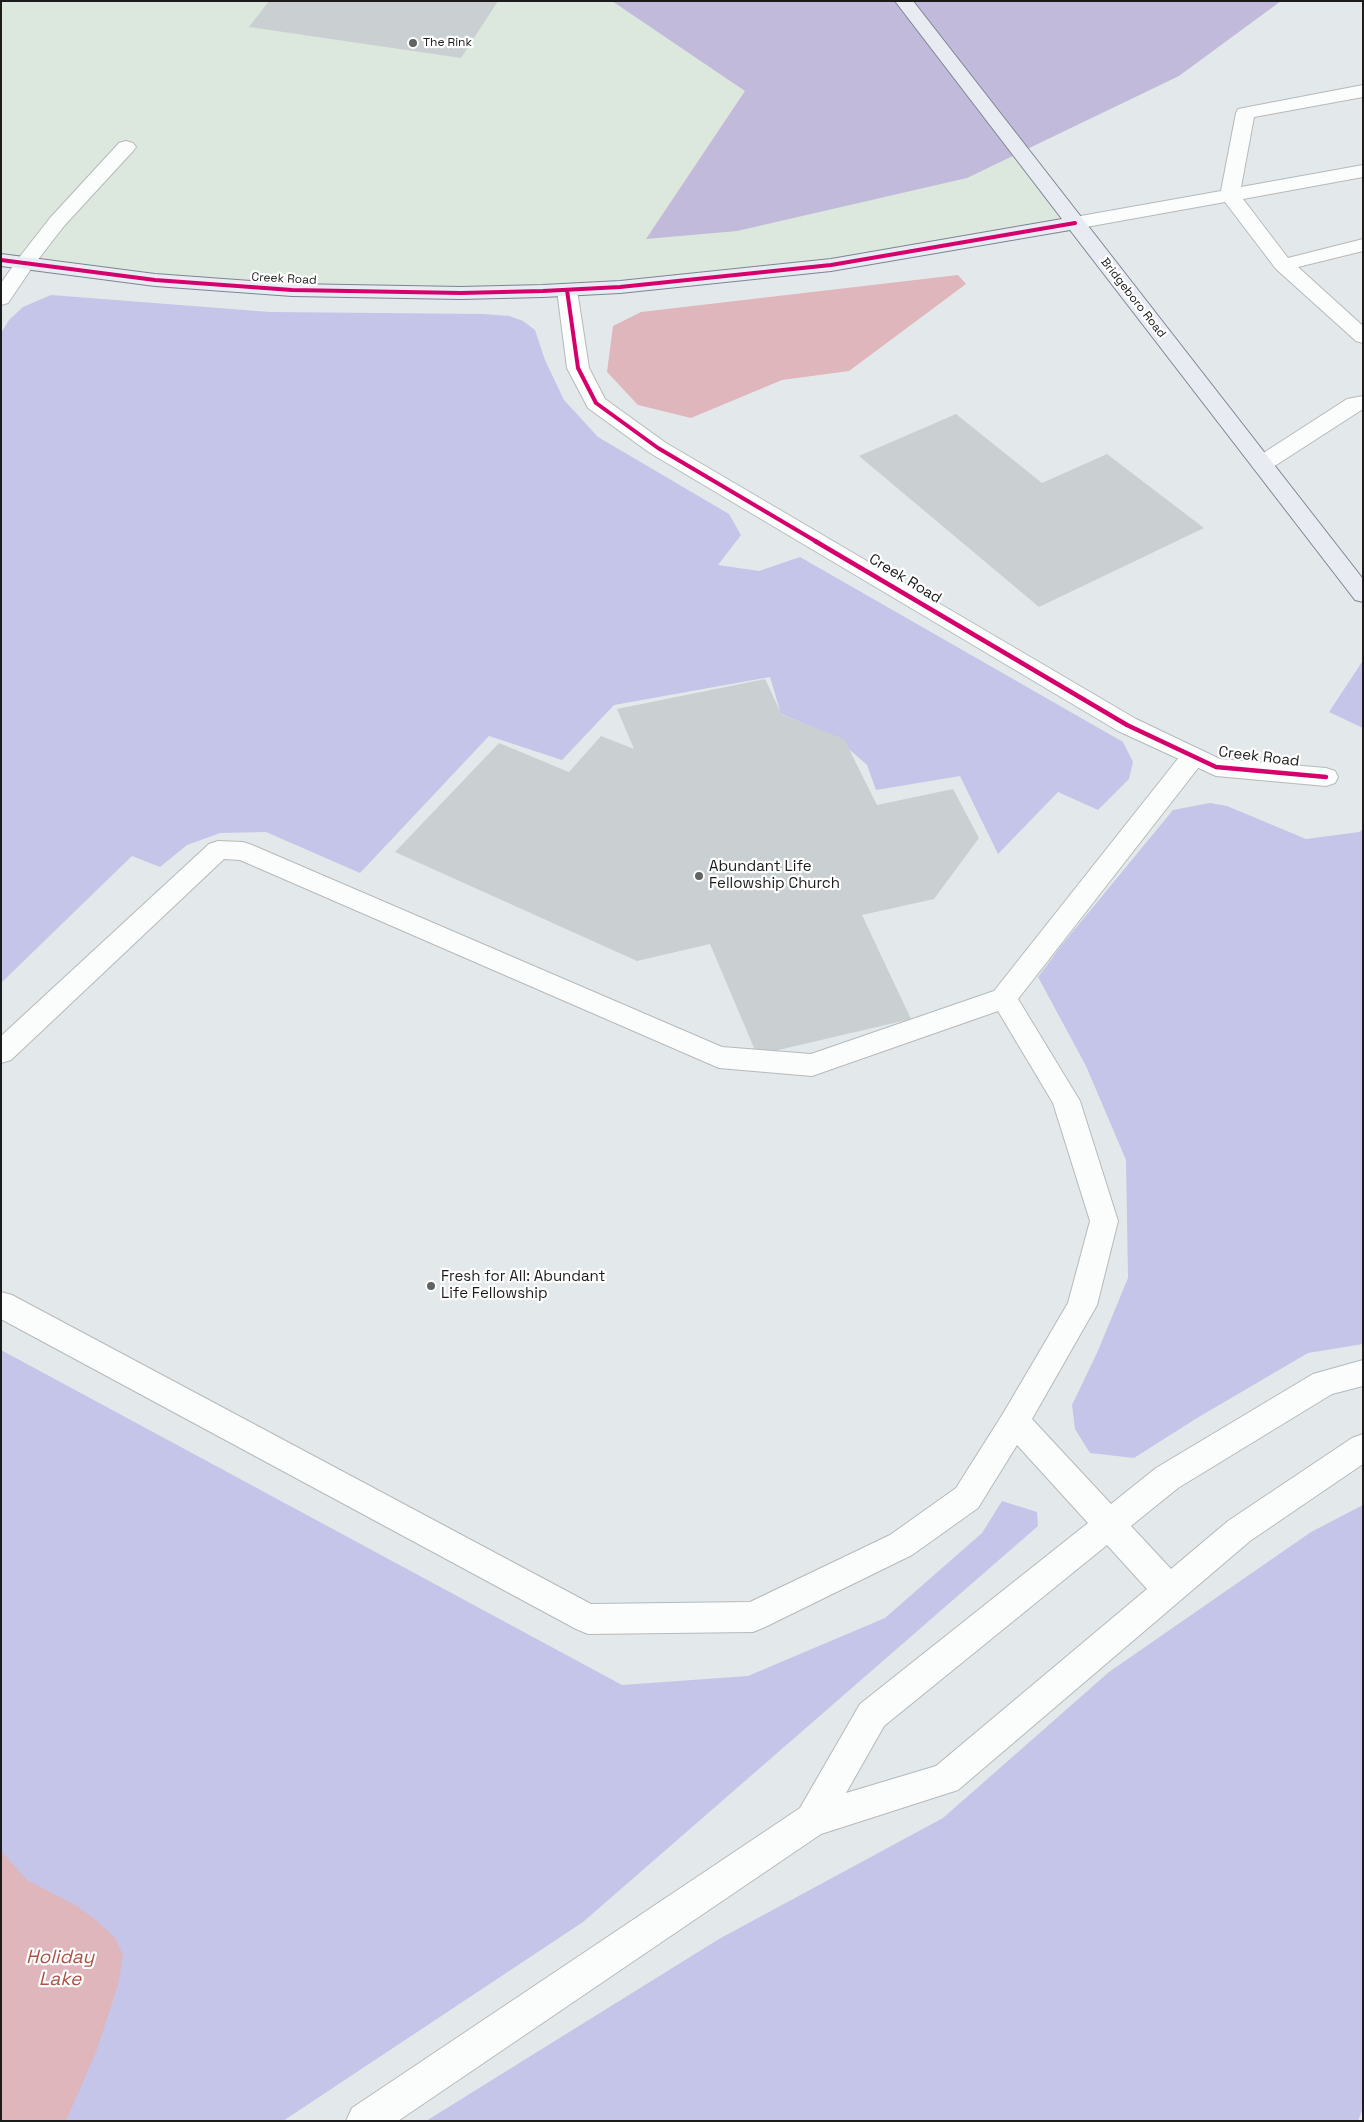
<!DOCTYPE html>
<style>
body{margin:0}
#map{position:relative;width:1364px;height:2122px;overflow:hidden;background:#e3e9ea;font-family:"Space Grotesk",sans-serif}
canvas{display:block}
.frame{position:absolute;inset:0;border:2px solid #1b1b1b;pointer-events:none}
</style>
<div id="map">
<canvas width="1364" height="2122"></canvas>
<div class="frame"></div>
</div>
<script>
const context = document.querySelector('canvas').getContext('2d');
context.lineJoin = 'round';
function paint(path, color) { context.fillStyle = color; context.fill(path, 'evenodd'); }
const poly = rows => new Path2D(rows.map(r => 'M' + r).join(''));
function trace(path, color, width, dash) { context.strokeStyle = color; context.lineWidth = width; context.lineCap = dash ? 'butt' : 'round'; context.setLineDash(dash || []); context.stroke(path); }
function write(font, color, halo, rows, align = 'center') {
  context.font = font + ' "Space Grotesk",sans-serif'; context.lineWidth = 4.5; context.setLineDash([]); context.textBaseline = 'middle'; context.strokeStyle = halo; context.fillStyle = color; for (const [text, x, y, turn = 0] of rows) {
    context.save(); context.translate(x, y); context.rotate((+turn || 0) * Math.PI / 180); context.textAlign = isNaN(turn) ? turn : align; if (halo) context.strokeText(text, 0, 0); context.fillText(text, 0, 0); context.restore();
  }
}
const industrial = poly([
 [1,1,907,1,1075,223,760,273,461,293,155,280,1,257]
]);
const grass = poly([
 [51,295,270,312,483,314,509,316,523,321,535,330,545,360,564,400,598,437,729,514,741,535,718,565,759,571,800,557,1123,742,1133,762,1129,779,1098,810,1058,792,998,854,960,776,876,790,867,765,835,737,781,714,770,677,614,705,562,760,489,736,360,873,266,832,220,833,187,845,160,867,132,856,1,983,1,333,9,320,23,307],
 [1362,662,1363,662,1363,728,1329,712],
 [1210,803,1227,806,1306,839,1359,832,1363,829,1363,1344,1308,1353,1197,1418,1134,1458,1090,1453,1075,1429,1072,1405,1097,1353,1128,1278,1126,1160,1086,1066,1038,977,1061,946,1173,810],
 [1,1350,622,1685,748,1676,885,1618,982,1533,1002,1501,1037,1512,1038,1526,583,1922,283,2121,1,2121],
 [1363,1505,1363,2108,1358,2121,426,2121,719,1939,943,1818,1109,1672,1311,1532]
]);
const forest = poly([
 [612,1,1281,1,1179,76,967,178,737,231,646,239,745,91]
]);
const water = poly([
 [958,275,966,284,849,371,782,380,691,418,638,405,607,372,613,326,641,312],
 [1,1851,27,1880,77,1906,97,1921,115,1938,123,1955,118,1985,96,2052,66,2121,1,2121]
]);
const building = poly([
 [269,1,498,1,461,58,249,27],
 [956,414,1042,483,1107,454,1204,528,1039,607,859,456],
 [765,679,782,715,844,739,877,805,953,789,979,838,934,899,862,915,911,1019,757,1055,710,944,637,961,395,852,499,743,569,772,601,736,634,749,617,709]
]);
const lane = poly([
 [1363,85,1363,97,1254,117,1241,187,1363,165,1363,177,1243,199,1288,258,1363,239,1363,251,1298,267,1363,326,1363,343,1356,341,1276,269,1225,202,1075,229,1068,227,1065,223,1068,219,1075,217,1221,191,1236,113,1238,109,1363,85],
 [126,141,133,143,136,147,133,151,64,226,33,266,8,303,1,305,1,283,18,259,50,218,119,143,126,141],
 [1363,396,1363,409,1270,469,1262,471,1254,469,1251,464,1254,459,1347,399,1363,396],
 [1193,748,1202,751,1205,757,1202,763,1018,999,1080,1101,1118,1221,1097,1305,1032,1419,1111,1504,1156,1468,1313,1374,1363,1360,1363,1386,1332,1394,1178,1488,1131,1526,1171,1569,1228,1521,1352,1438,1363,1434,1363,1464,1250,1541,958,1790,821,1834,398,2121,346,2121,352,2108,800,1808,860,1704,1088,1523,1017,1445,978,1508,912,1555,765,1627,753,1632,588,1634,576,1629,1,1319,1,1292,12,1295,591,1604,750,1602,890,1535,956,1488,1004,1412,1068,1303,1090,1221,1053,1103,998,1011,812,1076,719,1068,240,860,224,859,11,1060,1,1063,1,1036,209,844,218,841,243,842,252,845,722,1047,811,1054,994,991,1184,751,1193,748],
 [1107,1545,1147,1589,936,1766,846,1793,884,1726,1107,1545]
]);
const street = poly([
 [567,284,574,286,577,290,589,368,605,399,666,443,1136,719,1220,759,1326,768,1335,771,1338,777,1335,783,1326,786,1216,776,1118,731,650,453,588,408,567,368,557,290,560,286,567,284]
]);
const secondary = poly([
 [895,1,913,1,1363,579,1363,602,1355,600,1070,230,831,271,620,293,543,297,461,299,292,296,155,286,1,266,1,254,155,274,292,284,461,287,543,285,620,281,831,259,1062,219,895,1]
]);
const cyclewayFar1 = poly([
 [1,260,155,280,292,290,461,293,543,291,620,287,831,265,1075,223],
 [567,290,578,368,596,403,658,448,817,542]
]);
const cycleway = poly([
 [815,541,1127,725,1216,767,1326,777]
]);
const markers = [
 [413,43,5,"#616363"],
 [699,876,5,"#616363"],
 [431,1286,5,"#616363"]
];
const farPoinames = [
 ["The Rink",423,43]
];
const farStreetnames = [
 ["Creek Road",284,279,3],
 ["Bridgeboro Road",1133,298,52]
];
const streetNames = [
 ["Creek Road",905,579,31],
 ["Creek Road",1259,757,7]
];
const poiNames = [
 ["Abundant Life",709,867],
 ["Fellowship Church",709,884],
 ["Fresh for All: Abundant",441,1277],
 ["Life Fellowship",441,1294]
];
const nearWaternames = [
 ["Holiday",60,1958],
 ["Lake",60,1980]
];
paint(industrial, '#dce7dd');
paint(grass, '#c5c4e9');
paint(forest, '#c2bada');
paint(water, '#deb6bc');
paint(building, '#cad0d1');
trace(lane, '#b6b9ba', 2);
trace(street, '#b6b9ba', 2);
trace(secondary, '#7c8494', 2);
paint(lane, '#fbfcfc');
paint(street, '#fbfcfc');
paint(secondary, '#e8ecf2');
trace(cyclewayFar1, '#d6006c', 4);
trace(cycleway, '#d6006c', 4.5);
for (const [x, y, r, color] of markers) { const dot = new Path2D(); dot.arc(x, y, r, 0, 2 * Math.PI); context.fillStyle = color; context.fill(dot); trace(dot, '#fff', 2); }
write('12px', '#1b1b1b', '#fff', farPoinames, 'left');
write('12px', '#1b1b1b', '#fff', farStreetnames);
write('15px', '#1b1b1b', '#fff', streetNames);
write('15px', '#1b1b1b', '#fff', poiNames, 'left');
write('italic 19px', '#ab5348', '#fff', nearWaternames);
</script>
